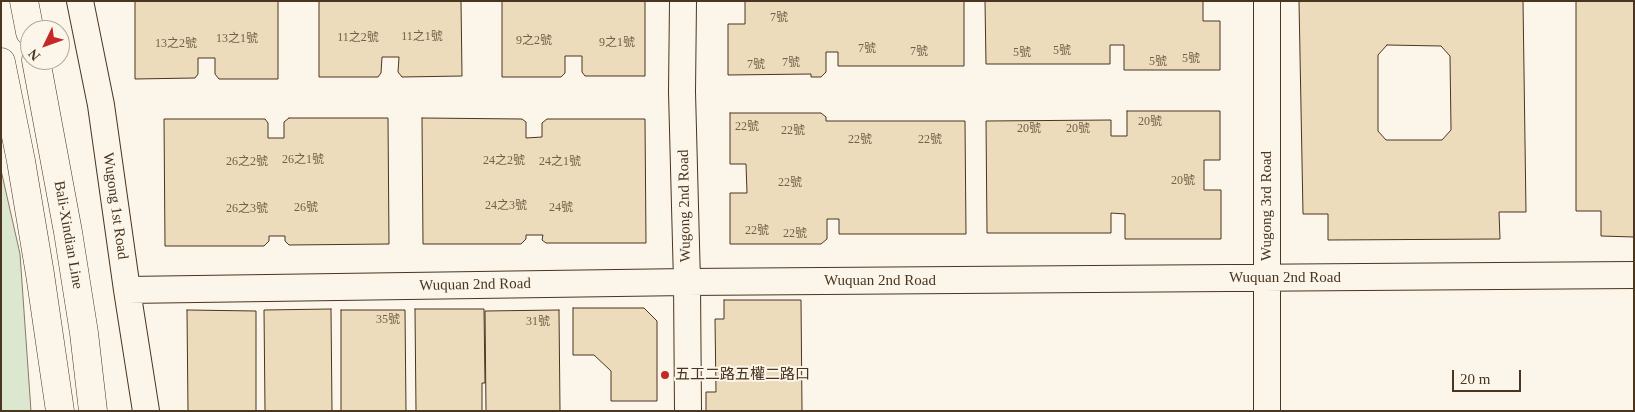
<!DOCTYPE html>
<meta charset="utf-8">
<style>
body{margin:0}
#map{position:relative;width:1635px;height:412px;overflow:hidden;background:#fbf6e9;font-family:"Times New Roman",serif}
canvas{display:block}
.frame{position:absolute;inset:0;border:2px solid #4a3520;pointer-events:none}
.north{position:absolute;left:20px;top:20px;width:50px;height:50px;box-sizing:border-box;background:#fbf6e9;border:1px solid #b4a999;border-radius:50%;rotate:228deg;font-size:14px;font-weight:700;line-height:20px;text-align:center;color:#4a3520}
.north::after{content:'';display:block;margin:auto;width:18px;height:22px;background:#c62828;clip-path:polygon(50% 0,100% 100%,50% 72%,0 100%)}
.scale{position:absolute;left:1452px;top:370px;width:69px;height:22px;box-sizing:border-box;border:2px solid #4a3520;border-top:0;padding-left:6px;font-size:15px;line-height:18px;white-space:nowrap;color:#4a3520;-webkit-text-stroke:4px #fbf6e9;paint-order:stroke}
</style>
<div id="map">
<canvas width="1635" height="412"></canvas>
<div class="frame"></div>
<div class="north">N</div>
<div class="scale">20 m</div>
</div>
<script>
const context = document.querySelector('canvas').getContext('2d');
context.lineJoin = 'round';
function paint(path, color) { context.fillStyle = color; context.fill(path, 'evenodd'); }
const poly = rows => new Path2D(rows.map(r => 'M' + r).join(''));
function trace(path, color, width, dash) { context.strokeStyle = color; context.lineWidth = width; context.lineCap = dash ? 'butt' : 'round'; context.setLineDash(dash || []); context.stroke(path); }
function write(font, color, halo, rows, align = 'center') {
  context.font = font + ' "Times New Roman","Noto Sans TC",serif'; context.lineWidth = 4; context.setLineDash([]); context.textBaseline = 'middle'; context.strokeStyle = halo; context.fillStyle = color; for (const [text, x, y, turn = 0] of rows) {
    context.save(); context.translate(x, y); context.rotate((+turn || 0) * Math.PI / 180); context.textAlign = isNaN(turn) ? turn : align; if (halo) context.strokeText(text, 0, 0); context.fillText(text, 0, 0); context.restore();
  }
}
const green = poly([
 [1,170,20,254,31,411,1,411,1,170]
]);
const building = poly([
 [135,1,278,1,278,79,219,79,215,74,215,58,198,58,198,74,195,78,135,79,135,1],
 [319,1,461,1,462,76,402,77,398,72,399,57,382,57,381,73,378,77,319,77,319,1],
 [502,1,645,1,645,76,585,76,582,72,582,56,565,56,565,73,561,77,502,77,502,1],
 [745,1,964,1,964,66,838,66,838,52,826,52,826,72,821,77,811,77,811,74,728,75,728,24,745,24,745,1],
 [985,1,1203,1,1203,21,1220,21,1220,70,1124,70,1124,45,1110,45,1110,64,986,64,985,1],
 [1299,1,1523,1,1526,212,1499,212,1500,239,1328,240,1328,214,1303,214,1299,1],
 [1387,45,1441,46,1450,56,1451,130,1442,140,1386,140,1378,131,1378,55,1387,45],
 [1576,1,1634,1,1634,237,1601,236,1601,211,1576,211,1576,1],
 [1127,111,1220,111,1220,160,1204,160,1204,190,1221,190,1221,239,1125,239,1125,214,1111,213,1111,233,987,233,986,121,1111,120,1111,136,1127,136,1127,111],
 [730,113,821,113,826,117,826,121,965,121,966,234,839,234,839,219,827,219,827,239,821,244,730,244,730,193,747,193,746,164,730,164,730,113],
 [289,118,388,118,389,244,289,245,285,241,285,236,269,236,269,241,264,246,165,246,164,119,265,119,268,123,268,138,284,138,284,122,289,118],
 [422,118,522,119,526,122,526,138,542,137,542,123,547,119,645,119,646,243,546,243,542,240,543,235,526,235,526,239,521,244,423,244,422,118],
 [724,300,801,300,802,411,706,411,706,392,716,392,715,319,724,319,724,300],
 [573,308,644,308,657,321,657,401,611,401,611,371,594,355,573,355,573,308],
 [331,309,332,411,265,411,264,310,331,309],
 [415,309,484,309,485,383,482,383,482,411,416,411,415,309],
 [187,310,256,311,256,411,188,411,187,310],
 [341,310,405,310,406,411,341,411,341,310],
 [559,310,560,411,486,411,485,311,559,310]
]);
const minor = poly([
 [80,1,101,105,127,290,146,411],
 [683,1,682,92,687,282,688,411],
 [127,290,687,282,1634,275],
 [1267,411,1267,1]
]);
const highway = poly([
 [24,1,30,32],
 [36,60,68,232,84,333,93,411],
 [1,62,21,161,40,274,60,411]
]);
const markers = [
 [665,375,5,"#c62828"]
];
const numberNames = [
 ["7號",779,18],
 ["11之1號",422,37],
 ["11之2號",358,38],
 ["13之1號",237,39],
 ["9之2號",534,41],
 ["9之1號",617,43],
 ["13之2號",176,44],
 ["7號",867,49],
 ["5號",1062,51],
 ["7號",919,52],
 ["5號",1022,53],
 ["5號",1191,59],
 ["5號",1158,62],
 ["7號",791,63],
 ["7號",756,65],
 ["20號",1150,122],
 ["22號",747,127],
 ["20號",1029,129],
 ["20號",1078,129],
 ["22號",793,131],
 ["22號",860,140],
 ["22號",930,140],
 ["26之1號",303,160],
 ["24之2號",504,161],
 ["26之2號",247,162],
 ["24之1號",560,162],
 ["20號",1183,181],
 ["22號",790,183],
 ["24之3號",506,206],
 ["26號",306,208],
 ["24號",561,208],
 ["26之3號",247,209],
 ["22號",757,231],
 ["22號",795,234],
 ["35號",388,320],
 ["31號",538,322]
];
const streetNames = [
 ["Wugong 1st Road",115,206,82],
 ["Wugong 2nd Road",685,206,-91],
 ["Wugong 3rd Road",1267,206,-90],
 ["Bali-Xindian Line",68,235,80],
 ["Wuquan 2nd Road",1285,278],
 ["Wuquan 2nd Road",880,281],
 ["Wuquan 2nd Road",475,285,-1]
];
const poiNames = [
 ["五工二路五權二路口",675,375]
];
paint(green, '#dce7d0');
trace(green, '#887966', 1);
paint(building, '#ecdcbc');
trace(building, '#4a3520', 1);
trace(minor, '#4a3520', 28);
trace(highway, '#4a3520', 29);
trace(minor, '#fbf6e9', 26);
trace(highway, '#fbf6e9', 28);
for (const [x, y, r, color] of markers) { const dot = new Path2D(); dot.arc(x, y, r, 0, 2 * Math.PI); context.fillStyle = color; context.fill(dot); trace(dot, '#fbf6e9', 2); }
write('12px', '#725f47', null, numberNames);
write('15px', '#4a3520', '#fbf6e9', streetNames);
write('15px', '#4a3520', '#fbf6e9', poiNames, 'left');
</script>
